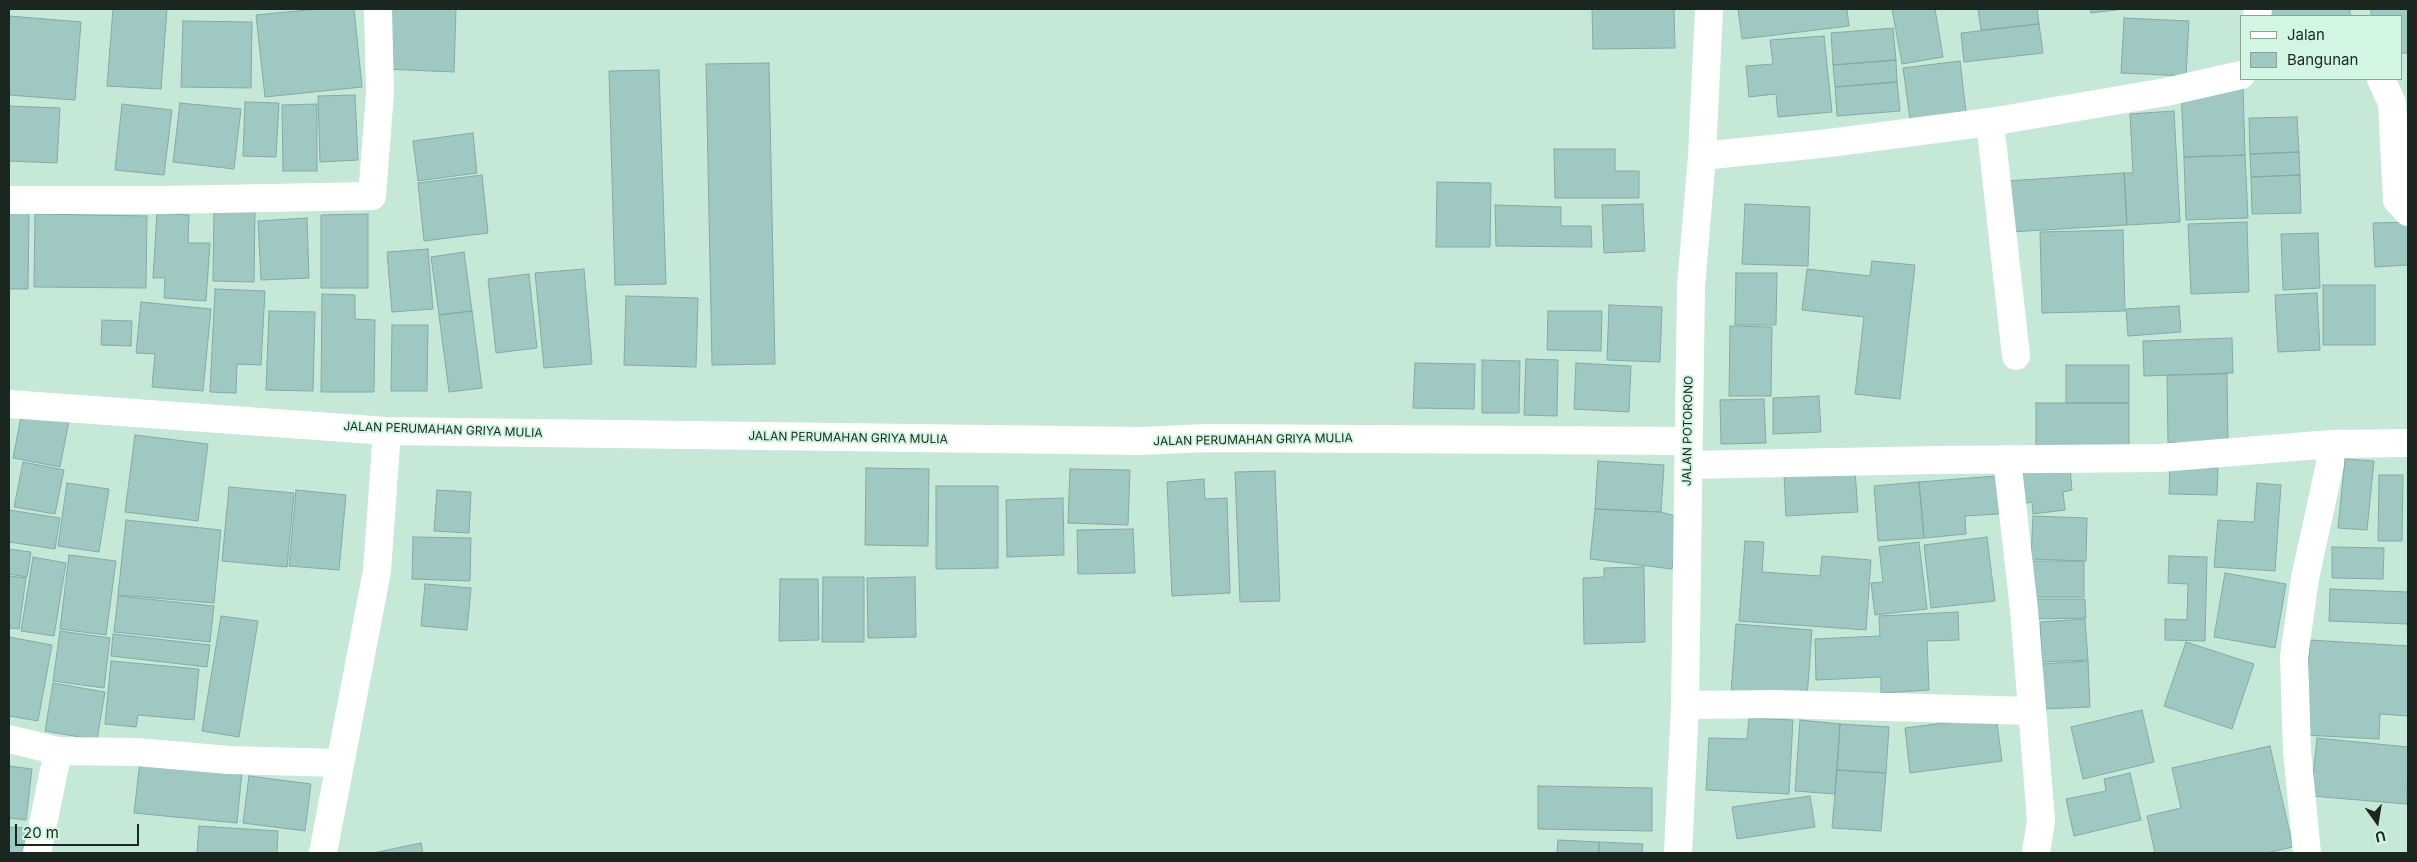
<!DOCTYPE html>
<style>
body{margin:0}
#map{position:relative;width:2417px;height:862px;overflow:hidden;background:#c6e8d6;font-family:Inter,sans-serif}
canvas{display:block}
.frame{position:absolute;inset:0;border:10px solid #1a2720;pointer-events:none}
.legend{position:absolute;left:2240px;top:15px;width:162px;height:65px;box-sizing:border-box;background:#d3f6e3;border:1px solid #89a395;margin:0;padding:6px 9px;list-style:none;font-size:15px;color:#1a2720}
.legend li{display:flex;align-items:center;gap:10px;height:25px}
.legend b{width:25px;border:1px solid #89a395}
.north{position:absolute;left:2352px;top:797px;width:50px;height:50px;-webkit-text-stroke:4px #d3f6e3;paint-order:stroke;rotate:167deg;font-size:14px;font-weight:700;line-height:20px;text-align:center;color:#1a2720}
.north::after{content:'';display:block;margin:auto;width:18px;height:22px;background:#1a2720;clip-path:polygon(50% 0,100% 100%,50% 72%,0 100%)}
.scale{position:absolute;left:15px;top:824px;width:124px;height:22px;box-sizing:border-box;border:2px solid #1a2720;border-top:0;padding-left:6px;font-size:15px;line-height:18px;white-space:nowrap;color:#1a2720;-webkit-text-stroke:4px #d3f6e3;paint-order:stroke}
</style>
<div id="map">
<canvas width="2417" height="862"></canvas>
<div class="frame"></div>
<ul class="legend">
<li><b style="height:6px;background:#fff"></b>Jalan</li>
<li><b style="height:14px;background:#a0c8c3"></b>Bangunan</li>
</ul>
<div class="north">U</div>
<div class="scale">20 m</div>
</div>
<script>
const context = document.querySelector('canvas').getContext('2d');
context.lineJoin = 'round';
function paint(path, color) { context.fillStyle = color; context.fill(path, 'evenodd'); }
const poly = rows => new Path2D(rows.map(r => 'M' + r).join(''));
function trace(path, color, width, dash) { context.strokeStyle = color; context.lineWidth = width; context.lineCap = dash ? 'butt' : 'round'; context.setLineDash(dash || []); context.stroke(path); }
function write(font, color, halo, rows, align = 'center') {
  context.font = font + ' Inter,sans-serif'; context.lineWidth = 4; context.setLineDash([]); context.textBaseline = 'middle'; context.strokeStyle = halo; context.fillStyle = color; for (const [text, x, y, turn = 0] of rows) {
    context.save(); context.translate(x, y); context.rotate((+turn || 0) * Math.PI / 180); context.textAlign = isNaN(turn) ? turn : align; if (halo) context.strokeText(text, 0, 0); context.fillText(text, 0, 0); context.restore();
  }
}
const building = poly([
 [113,9,167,9,161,89,107,86,113,9],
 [319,9,354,9,362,87,265,97,256,15,319,9],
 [387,9,456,9,454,72,384,69,387,9],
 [1592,9,1674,9,1675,48,1593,49,1592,9],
 [1738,9,1847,9,1849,26,1742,39,1738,9],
 [1892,9,1935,9,1943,57,1902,64,1892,9],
 [1978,9,2037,9,2039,24,1981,30,1978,9],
 [2090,9,2124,9,2091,13,2090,9],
 [2264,9,2350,9,2350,16,2263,16,2264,9],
 [2371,9,2408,9,2408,53,2401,53,2401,16,2371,16,2371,9],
 [9,16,81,22,75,100,9,95,9,16],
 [2124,18,2189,21,2186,76,2121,73,2124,18],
 [183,21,252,22,251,88,181,87,183,21],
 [2039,24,2043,53,1964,62,1961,33,2039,24],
 [1893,28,1896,60,1833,65,1831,33,1893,28],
 [1824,36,1832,112,1778,117,1776,94,1749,97,1746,66,1773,64,1770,40,1824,36],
 [1896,60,1897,82,1835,87,1833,65,1896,60],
 [1960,61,1966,112,1910,119,1903,68,1960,61],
 [769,63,775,364,712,365,706,64,769,63],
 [659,70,666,284,615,285,609,71,659,70],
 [1897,82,1900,111,1837,116,1835,87,1897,82],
 [2243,88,2245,155,2184,157,2181,90,2243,88],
 [355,95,358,160,320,162,318,96,355,95],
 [245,102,279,103,276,157,243,156,245,102],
 [180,103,241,109,234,169,173,162,180,103],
 [122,104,172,110,164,175,115,170,122,104],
 [317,104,317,171,283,171,282,105,317,104],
 [9,106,60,108,57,163,9,161,9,106],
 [2174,111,2180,222,2127,225,2124,173,2133,173,2130,114,2174,111],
 [2297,117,2299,152,2250,154,2249,118,2297,117],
 [473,133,477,173,418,181,413,141,473,133],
 [1554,149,1615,149,1615,171,1639,171,1639,198,1555,198,1554,149],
 [2299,152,2300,175,2251,177,2250,154,2299,152],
 [2245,155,2248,218,2186,220,2184,157,2245,155],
 [2124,173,2127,225,2010,232,2007,181,2124,173],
 [482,175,488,233,424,241,418,183,482,175],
 [2300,175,2301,213,2252,214,2251,177,2300,175],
 [1437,182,1491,183,1490,247,1436,247,1437,182],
 [1643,204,1645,251,1604,253,1602,205,1643,204],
 [1745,204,1810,207,1808,266,1742,264,1745,204],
 [1495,205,1561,207,1561,226,1591,226,1592,247,1496,246,1495,205],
 [214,209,255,210,254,282,213,281,214,209],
 [9,212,29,212,28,289,9,289,9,212],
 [157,213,189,215,188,243,210,243,206,301,164,298,165,278,153,278,157,213],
 [35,214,147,216,146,288,34,287,35,214],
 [368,214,368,288,321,288,321,215,368,214],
 [307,218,309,278,261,280,258,221,307,218],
 [2247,222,2249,292,2191,294,2188,224,2247,222],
 [2408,222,2408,265,2375,267,2373,223,2408,222],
 [2123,230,2125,311,2042,313,2040,232,2123,230],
 [2318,233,2320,288,2283,290,2281,234,2318,233],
 [428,249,433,309,392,312,387,252,428,249],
 [464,252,472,311,439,315,431,257,464,252],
 [1872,261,1915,265,1900,399,1855,394,1864,317,1802,310,1807,269,1870,276,1872,261],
 [584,269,592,364,544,368,535,273,584,269],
 [1736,273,1777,273,1776,325,1735,325,1736,273],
 [529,274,537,348,496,353,488,279,529,274],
 [2323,285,2375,285,2375,345,2323,345,2323,285],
 [215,289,265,291,261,365,237,364,236,393,210,392,215,289],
 [2317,293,2320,350,2278,352,2275,295,2317,293],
 [322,294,355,295,355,319,375,320,374,392,321,392,322,294],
 [626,296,698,298,696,367,624,365,626,296],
 [141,302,211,309,203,391,152,387,155,354,136,353,141,302],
 [1609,305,1662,307,1660,362,1607,360,1609,305],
 [2179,306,2181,332,2128,336,2126,309,2179,306],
 [269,311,315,312,313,391,266,390,269,311],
 [472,311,482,388,449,392,439,315,472,311],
 [1548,311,1602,311,1601,351,1547,350,1548,311],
 [102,320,132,321,131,346,101,345,102,320],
 [392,325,428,325,427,391,391,391,392,325],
 [1730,326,1772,327,1771,396,1729,396,1730,326],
 [2232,338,2233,373,2144,376,2143,341,2232,338],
 [1526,359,1558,360,1557,416,1524,415,1526,359],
 [1482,360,1520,361,1519,413,1482,413,1482,360],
 [1415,363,1475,364,1474,409,1413,408,1415,363],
 [1576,363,1631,366,1629,412,1574,409,1576,363],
 [2066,365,2129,365,2129,403,2066,403,2066,365],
 [2227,374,2228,442,2168,443,2167,375,2227,374],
 [1819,396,1821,432,1773,434,1773,398,1819,396],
 [1764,399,1766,443,1721,444,1720,400,1764,399],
 [2036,403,2129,403,2129,450,2036,450,2036,403],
 [22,412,69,421,60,467,13,458,22,412],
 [135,435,208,444,198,521,125,512,135,435],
 [2345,459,2374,461,2367,530,2338,528,2345,459],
 [1598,461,1664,465,1661,512,1595,509,1598,461],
 [23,462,64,470,55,514,14,507,23,462],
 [2170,466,2218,468,2217,495,2169,494,2170,466],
 [866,468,929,469,928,546,865,545,866,468],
 [2070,468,2072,490,2063,492,2065,510,2033,514,2032,502,2021,504,2017,474,2070,468],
 [1070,469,1130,470,1128,525,1068,523,1070,469],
 [1855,470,1858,512,1786,516,1784,475,1855,470],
 [1275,471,1280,601,1240,602,1235,472,1275,471],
 [2379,475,2403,475,2402,541,2378,541,2379,475],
 [1996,476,1999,514,1965,516,1966,534,1924,538,1919,482,1996,476],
 [1204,479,1205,499,1227,498,1230,593,1172,596,1167,482,1204,479],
 [1919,482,1924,538,1878,541,1874,486,1919,482],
 [67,483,109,489,99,552,58,546,67,483],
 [2257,483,2281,485,2275,571,2214,567,2218,520,2254,522,2257,483],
 [936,486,998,486,998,568,936,569,936,486],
 [229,487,294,493,287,567,222,561,229,487],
 [296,490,346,495,339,570,289,566,296,490],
 [437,490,471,492,469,533,434,531,437,490],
 [1063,498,1064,555,1007,557,1006,500,1063,498],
 [1595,509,1661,512,1679,517,1672,569,1590,559,1595,509],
 [9,510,60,518,55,549,9,542,9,510],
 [2033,516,2087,518,2086,561,2031,559,2033,516],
 [126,520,221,530,214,603,118,595,126,520],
 [1133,529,1135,573,1078,574,1077,530,1133,529],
 [413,537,471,538,470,581,412,579,413,537],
 [1987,537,1995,601,1931,608,1924,545,1987,537],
 [1745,541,1764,542,1762,572,1820,576,1822,556,1871,560,1866,630,1739,621,1745,541],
 [1919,542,1927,609,1875,615,1871,583,1883,582,1879,547,1919,542],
 [2332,547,2384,548,2383,579,2332,578,2332,547],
 [9,549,31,552,27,577,9,574,9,549],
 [69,555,116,561,106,635,60,629,69,555],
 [2169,556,2207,557,2205,641,2165,640,2165,619,2187,620,2188,584,2168,583,2169,556],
 [33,557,66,563,54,636,21,631,33,557],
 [2028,561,2084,561,2084,597,2028,597,2028,561],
 [1644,567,1645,642,1584,644,1583,578,1604,577,1604,568,1644,567],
 [2225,573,2286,584,2275,648,2214,637,2225,573],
 [9,576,26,578,19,629,9,628,9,576],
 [823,577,864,577,864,642,822,642,823,577],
 [915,577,916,637,868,638,867,578,915,577],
 [780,579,818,579,819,640,779,641,780,579],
 [425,584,471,588,467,630,421,626,425,584],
 [2330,589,2408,592,2408,624,2329,621,2330,589],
 [118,596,214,606,210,642,114,632,118,596],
 [2032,599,2085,599,2086,618,2033,619,2032,599],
 [1958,612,1959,640,1927,641,1929,690,1881,693,1881,677,1816,680,1815,639,1880,636,1879,616,1958,612],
 [221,616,258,621,239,737,202,731,221,616],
 [2085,619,2088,660,2042,662,2040,622,2085,619],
 [1736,624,1812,630,1807,698,1731,693,1736,624],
 [60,631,110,638,104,688,53,681,60,631],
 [113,634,210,645,207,667,111,656,113,634],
 [9,637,52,645,38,721,9,716,9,637],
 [2310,640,2408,646,2408,716,2380,714,2379,739,2304,735,2310,640],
 [2186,642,2254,664,2232,729,2164,706,2186,642],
 [111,661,199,669,194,720,138,715,136,727,105,724,111,661],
 [2088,661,2090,707,2044,709,2042,664,2088,661],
 [53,683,105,692,97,740,45,731,53,683],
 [2142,710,2154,762,2083,779,2071,727,2142,710],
 [1996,716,2002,761,1910,773,1905,728,1996,716],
 [1749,718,1793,720,1789,794,1706,790,1709,738,1747,739,1749,718],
 [1800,720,1840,724,1835,794,1795,791,1800,720],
 [1840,724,1889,727,1886,773,1837,770,1840,724],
 [2317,738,2408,747,2407,804,2311,796,2317,738],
 [2270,746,2293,847,2266,853,2155,853,2147,816,2181,808,2172,768,2270,746],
 [140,761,242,771,237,823,134,813,140,761],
 [9,766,32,769,26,820,9,818,9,766],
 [1837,770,1886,773,1881,831,1832,828,1837,770],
 [2130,773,2141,820,2074,836,2066,799,2106,791,2104,779,2130,773],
 [249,776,311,784,305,831,243,823,249,776],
 [1538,786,1652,788,1652,831,1538,829,1538,786],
 [1810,796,1815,827,1737,839,1732,807,1810,796],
 [199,826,278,831,277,853,197,853,199,826],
 [9,827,27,828,24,853,9,853,9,827],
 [1558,840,1599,842,1599,853,1557,853,1558,840],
 [1599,842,1643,844,1642,853,1599,853,1599,842],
 [421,843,423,853,373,853,421,843]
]);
const minor = poly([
 [2257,16,2258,9],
 [2381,79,2392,103,2397,200,2408,212],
 [1990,122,2016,356],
 [1702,156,1829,143,1990,122,2166,92,2241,75],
 [9,200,163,200,372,196,380,93,378,9],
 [9,404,387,431,1140,441,1208,438,1688,441],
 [2331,444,2408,443],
 [2007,459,2024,610,2041,820,2036,853],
 [1688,465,1934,460,2160,458,2331,444,2330,464,2305,578,2294,657,2297,751,2307,853],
 [1685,705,1777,704,2032,711],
 [9,739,58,751,137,752,229,760,339,763],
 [37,853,58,751],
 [323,853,377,571,387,431]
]);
const tertiary = poly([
 [1678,853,1685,705,1691,286,1702,156,1709,9]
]);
const streetNames = [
 ["JALAN PERUMAHAN GRIYA MULIA",443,430,2],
 ["JALAN POTORONO",1688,431,-89],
 ["JALAN PERUMAHAN GRIYA MULIA",848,438,1],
 ["JALAN PERUMAHAN GRIYA MULIA",1253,440,-1]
];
paint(building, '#a0c8c3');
trace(building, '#83aaa6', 1);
trace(minor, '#fff', 28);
trace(tertiary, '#fff', 28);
write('12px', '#1a2720', '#d3f6e3', streetNames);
</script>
